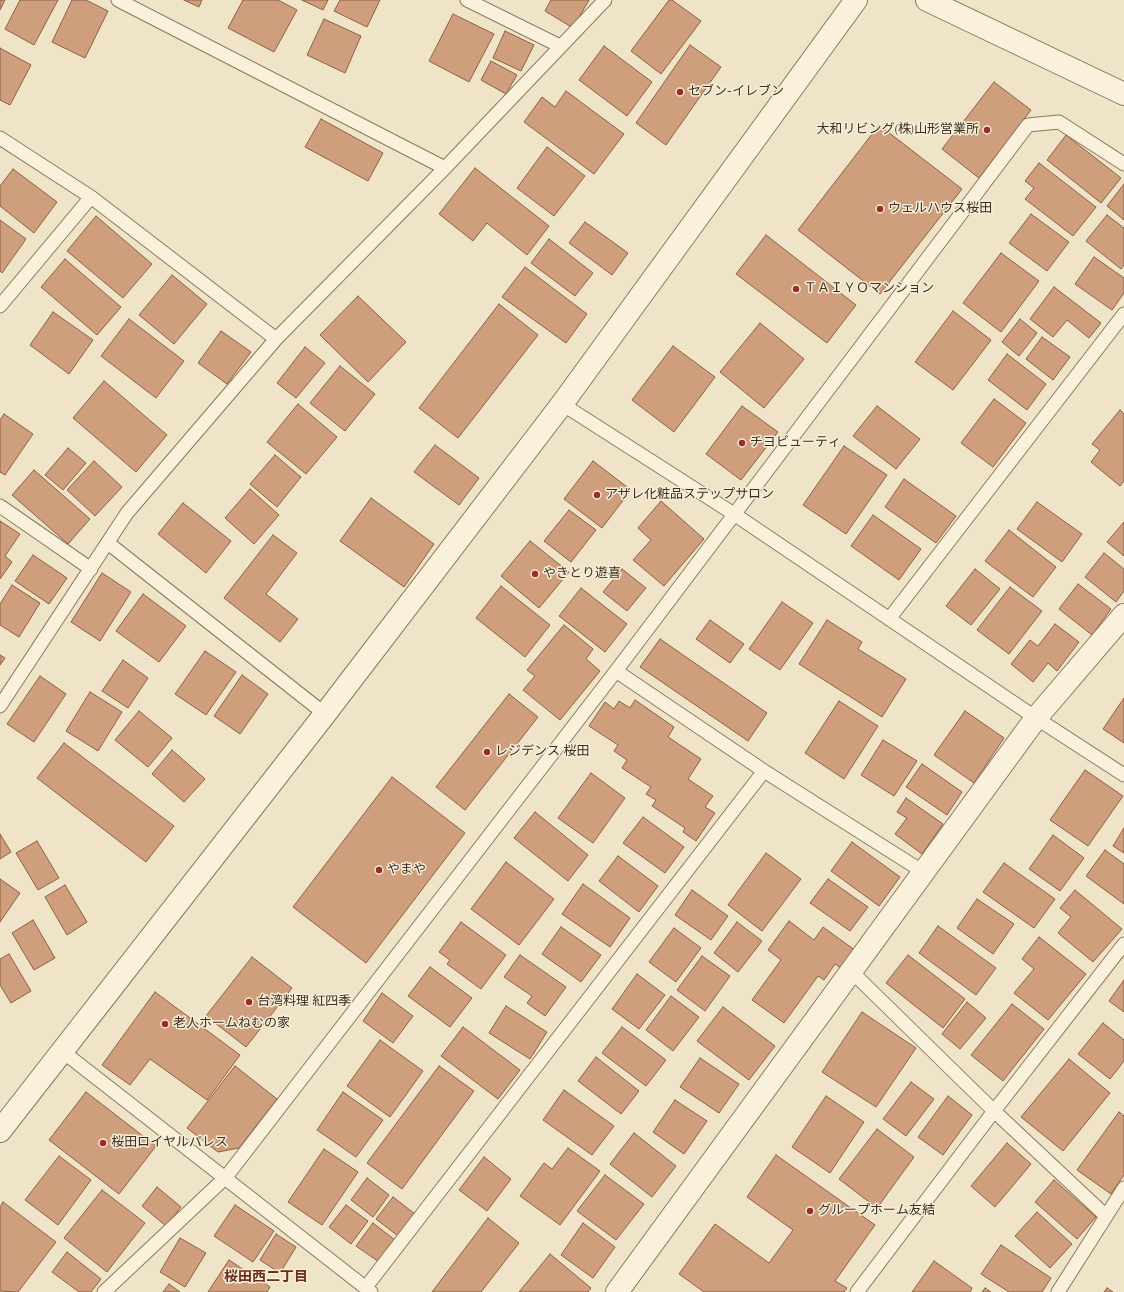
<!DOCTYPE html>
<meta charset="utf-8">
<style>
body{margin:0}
canvas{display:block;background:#f0e4c8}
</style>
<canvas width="1124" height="1292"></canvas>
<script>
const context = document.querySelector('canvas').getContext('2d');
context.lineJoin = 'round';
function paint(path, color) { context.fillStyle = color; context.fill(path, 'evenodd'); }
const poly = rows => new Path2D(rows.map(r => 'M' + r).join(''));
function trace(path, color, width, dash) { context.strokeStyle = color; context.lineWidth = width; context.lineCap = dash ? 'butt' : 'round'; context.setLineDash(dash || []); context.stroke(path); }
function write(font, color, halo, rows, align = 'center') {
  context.font = font + ' Spectral,"Noto Sans JP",serif'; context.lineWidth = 3; context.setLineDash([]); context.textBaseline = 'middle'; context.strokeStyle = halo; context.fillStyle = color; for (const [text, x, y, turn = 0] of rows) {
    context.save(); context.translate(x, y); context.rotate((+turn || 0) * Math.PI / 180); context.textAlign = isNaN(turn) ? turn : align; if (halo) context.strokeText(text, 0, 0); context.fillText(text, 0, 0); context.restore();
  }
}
const building = poly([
 [0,0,5,0,0,10,0,0],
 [20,0,58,0,34,45,5,29,20,0],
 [72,0,86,0,108,11,85,58,52,42,72,0],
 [184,0,202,0,199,7,184,0],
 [243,0,278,0,297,10,274,52,228,28,243,0],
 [302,0,328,0,323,10,302,0],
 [340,0,380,0,367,27,334,11,340,0],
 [551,0,589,0,573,28,545,11,551,0],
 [669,0,672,0,701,21,661,74,631,51,669,0],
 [453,14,494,34,469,82,429,61,453,14],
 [324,19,361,36,345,73,307,55,324,19],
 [505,31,534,45,521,71,493,58,505,31],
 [690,45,721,67,666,145,636,123,690,45],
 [604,46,652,82,627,116,579,80,604,46],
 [0,48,31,65,10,105,0,100,0,48],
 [491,61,517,75,506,94,481,80,491,61],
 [994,82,1031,110,979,178,942,149,994,82],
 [566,91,624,134,594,174,524,122,542,97,555,107,566,91],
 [321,119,383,153,368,181,305,147,321,119],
 [879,125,962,189,880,294,798,230,879,125],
 [1066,135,1121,178,1101,203,1047,160,1066,135],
 [547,147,585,176,554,216,517,188,547,147],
 [1039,163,1096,207,1073,236,1025,199,1034,188,1025,181,1039,163],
 [475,168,549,226,527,255,487,223,473,241,439,214,475,168],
 [13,169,57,202,34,233,0,206,0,186,13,169],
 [1124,184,1124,220,1107,206,1124,184],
 [1031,214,1069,242,1047,271,1009,243,1031,214],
 [1107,215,1124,228,1124,265,1121,269,1086,241,1107,215],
 [96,216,152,264,123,298,67,251,96,216],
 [0,220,26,239,2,273,0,271,0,220],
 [585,222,628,253,612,275,569,243,585,222],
 [766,235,856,305,827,343,736,274,766,235],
 [549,239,593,273,575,296,531,263,549,239],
 [1001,253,1039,281,1001,332,963,303,1001,253],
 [1094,257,1124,278,1124,293,1112,310,1075,284,1094,257],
 [65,259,121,307,97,335,41,287,65,259],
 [525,267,587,314,566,343,502,297,525,267],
 [172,275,207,304,174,344,139,315,172,275],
 [1054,287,1101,323,1089,338,1067,320,1053,337,1030,319,1054,287],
 [358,296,406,342,368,382,320,335,358,296],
 [499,304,538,335,458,438,419,408,499,304],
 [953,311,991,340,953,390,915,362,953,311],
 [53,312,93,340,69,374,30,345,53,312],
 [129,319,184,361,156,398,101,356,129,319],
 [1020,319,1037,333,1019,356,1002,342,1020,319],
 [760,323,804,359,764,408,720,372,760,323],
 [221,331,251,352,227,384,198,363,221,331],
 [1042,337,1070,357,1053,380,1026,359,1042,337],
 [673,346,715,377,674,432,632,400,673,346],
 [305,347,325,363,296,398,277,383,305,347],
 [1007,354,1046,384,1027,410,988,380,1007,354],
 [340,366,375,394,345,431,310,403,340,366],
 [104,381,167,435,136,472,73,418,104,381],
 [994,399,1026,423,993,467,961,443,994,399],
 [298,404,337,437,306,474,267,442,298,404],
 [742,406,778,432,741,480,706,454,742,406],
 [877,406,920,439,896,469,853,436,877,406],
 [1120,410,1124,414,1124,481,1120,486,1091,462,1100,450,1092,444,1120,410],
 [4,414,33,434,5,475,0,472,0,420,4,414],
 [435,445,479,478,459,505,414,472,435,445],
 [844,446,887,475,846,534,803,505,844,446],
 [68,448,86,463,63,490,45,475,68,448],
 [275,455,301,477,277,507,250,484,275,455],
 [94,461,122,487,95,516,67,490,94,461],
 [593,461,631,490,602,528,564,499,593,461],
 [34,470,90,519,68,544,12,495,34,470],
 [904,479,956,516,936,543,885,507,904,479],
 [250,489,279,515,254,544,225,518,250,489],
 [371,498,434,544,404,587,340,541,371,498],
 [661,501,704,539,664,586,633,560,651,540,638,528,661,501],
 [1037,502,1082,534,1062,562,1017,529,1037,502],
 [183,503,231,541,206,573,158,534,183,503],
 [569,510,596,530,571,562,544,541,569,510],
 [873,515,921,549,899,580,851,546,873,515],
 [0,521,20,534,5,556,12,562,0,579,0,521],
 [1124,522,1124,556,1107,542,1124,522],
 [1009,530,1056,567,1033,597,985,561,1009,530],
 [273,535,297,553,266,594,298,619,280,642,224,598,273,535],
 [530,541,569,572,539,608,501,576,530,541],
 [1104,553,1124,569,1124,591,1116,602,1085,577,1104,553],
 [33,555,67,578,49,604,15,581,33,555],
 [622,569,646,588,627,611,603,592,622,569],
 [975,569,1000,589,971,625,946,606,975,569],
 [102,573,131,592,100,641,71,622,102,573],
 [1078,584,1111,609,1092,635,1059,609,1078,584],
 [12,585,40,603,19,637,0,625,0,604,12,585],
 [501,586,550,625,525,657,476,618,501,586],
 [1010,587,1042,611,1009,654,977,630,1010,587],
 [581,588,627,624,605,652,559,616,581,588],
 [143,594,186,626,159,662,116,631,143,594],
 [782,602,813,623,780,670,749,649,782,602],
 [710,620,744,644,730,663,696,639,710,620],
 [827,620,862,642,858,649,906,679,882,717,799,664,827,620],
 [1055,624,1079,642,1057,671,1048,663,1033,682,1011,664,1030,640,1038,646,1055,624],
 [564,625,593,649,586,659,600,671,560,720,523,690,535,676,527,670,564,625],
 [660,639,767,713,748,741,640,667,660,639],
 [205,651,236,672,206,715,175,694,205,651],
 [0,655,5,658,0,665,0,655],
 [123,660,148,678,128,708,102,691,123,660],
 [242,675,268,694,240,734,214,716,242,675],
 [40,676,66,694,34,742,7,724,40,676],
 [90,692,122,712,98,751,66,731,90,692],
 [509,694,538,717,465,810,436,787,509,694],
 [1124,698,1124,743,1103,729,1124,698],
 [635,700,674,727,668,737,701,759,688,779,713,796,705,807,715,813,696,841,683,832,685,828,652,806,656,800,646,794,651,787,622,768,627,760,614,751,618,745,589,726,605,702,614,709,619,701,630,708,635,700],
 [839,701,878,726,844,779,805,753,839,701],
 [139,711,172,738,148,767,115,740,139,711],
 [965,711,1004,738,974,783,934,755,965,711],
 [883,740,917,761,894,796,861,775,883,740],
 [64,743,174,826,146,862,37,778,64,743],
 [172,750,205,779,184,802,152,774,172,750],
 [922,764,962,792,947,815,906,787,922,764],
 [1085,770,1123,796,1088,846,1050,820,1085,770],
 [591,773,625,798,593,843,558,818,591,773],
 [392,777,465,833,366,963,293,907,392,777],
 [906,798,943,824,922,854,895,834,907,818,897,812,906,798],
 [535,812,588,855,568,881,514,838,535,812],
 [643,817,684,847,665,873,623,843,643,817],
 [1124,828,1124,853,1113,846,1124,828],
 [0,834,11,852,0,859,0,834],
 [1053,835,1084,858,1060,891,1029,869,1053,835],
 [37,841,59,878,38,890,16,853,37,841],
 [852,842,900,877,879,906,831,871,852,842],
 [1105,850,1124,864,1124,904,1086,876,1105,850],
 [766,853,801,879,762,931,728,905,766,853],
 [618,856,658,886,639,912,599,881,618,856],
 [506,862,554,899,519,945,471,909,506,862],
 [1004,863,1055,899,1034,928,983,892,1004,863],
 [0,879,20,893,0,922,0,879],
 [828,879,868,907,850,931,810,903,828,879],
 [583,884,630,918,610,947,562,914,583,884],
 [65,885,87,922,67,935,45,897,65,885],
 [692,890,728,916,711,940,675,915,692,890],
 [1075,890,1122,929,1093,962,1058,933,1071,917,1060,908,1075,890],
 [977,899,1014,924,993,954,957,928,977,899],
 [33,920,55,958,34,970,12,933,33,920],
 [789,921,814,940,823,927,856,951,842,969,835,964,824,980,818,976,784,1023,752,1000,781,960,768,950,789,921],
 [461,922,506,955,481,989,447,964,450,960,439,952,461,922],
 [737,922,762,941,738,972,714,953,737,922],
 [938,926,996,968,976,995,919,953,938,926],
 [561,927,601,955,581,982,542,954,561,927],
 [674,928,701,948,676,982,649,962,674,928],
 [1039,937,1086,974,1048,1020,1014,993,1034,969,1022,959,1039,937],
 [9,954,31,991,11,1003,0,985,0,959,9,954],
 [520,955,566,987,545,1016,527,1003,532,996,504,977,520,955],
 [908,955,965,999,943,1028,886,983,908,955],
 [702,956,730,976,705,1011,677,990,702,956],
 [252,957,292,988,246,1047,206,1016,252,957],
 [430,967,472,998,450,1027,408,996,430,967],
 [637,974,665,995,639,1029,612,1009,637,974],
 [1124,980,1124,1012,1109,1001,1124,980],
 [155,992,240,1055,207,1100,150,1059,130,1085,102,1065,155,992],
 [382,993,413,1016,393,1043,363,1021,382,993],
 [671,996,699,1017,673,1051,646,1030,671,996],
 [967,1002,986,1018,960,1049,942,1034,967,1002],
 [1012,1004,1044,1029,1003,1081,971,1055,1012,1004],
 [506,1006,547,1032,530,1059,489,1033,506,1006],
 [723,1007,775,1046,749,1080,697,1041,723,1007],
 [862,1012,916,1048,876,1107,822,1072,862,1012],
 [1103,1023,1124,1040,1124,1061,1110,1079,1078,1054,1103,1023],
 [463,1027,520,1070,498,1099,441,1056,463,1027],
 [622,1027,666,1060,646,1086,602,1053,622,1027],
 [380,1040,423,1071,390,1117,347,1086,380,1040],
 [596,1057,639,1091,621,1114,578,1081,596,1057],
 [700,1058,739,1084,719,1113,680,1087,700,1058],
 [1069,1059,1110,1093,1063,1151,1021,1117,1069,1059],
 [235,1066,277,1099,239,1148,218,1152,187,1128,235,1066],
 [439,1066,474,1091,402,1189,367,1163,439,1066],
 [911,1082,934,1099,906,1136,883,1119,911,1082],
 [564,1090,614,1126,592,1155,543,1120,564,1090],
 [86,1092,156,1146,119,1194,49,1140,86,1092],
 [343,1092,383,1120,356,1157,317,1130,343,1092],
 [826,1096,864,1122,830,1173,792,1147,826,1096],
 [948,1096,972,1115,943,1155,918,1137,948,1096],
 [675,1100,707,1121,684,1154,653,1132,675,1100],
 [1119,1112,1124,1116,1124,1175,1111,1194,1077,1170,1119,1112],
 [877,1129,914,1157,877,1208,839,1179,877,1129],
 [634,1133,676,1166,652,1197,610,1164,634,1133],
 [1007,1143,1031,1164,995,1207,971,1186,1007,1143],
 [568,1148,600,1171,560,1225,520,1196,544,1163,552,1169,568,1148],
 [324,1149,358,1172,322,1225,288,1202,324,1149],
 [776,1155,875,1225,835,1281,847,1288,844,1292,704,1292,679,1274,715,1224,769,1263,793,1230,747,1197,776,1155],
 [59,1156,91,1180,58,1225,25,1200,59,1156],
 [484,1157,511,1179,487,1211,459,1190,484,1157],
 [605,1175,644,1204,616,1240,577,1211,605,1175],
 [367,1178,389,1195,373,1217,351,1200,367,1178],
 [1054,1180,1096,1217,1077,1239,1035,1202,1054,1180],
 [157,1187,181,1207,166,1226,142,1206,157,1187],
 [102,1190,145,1223,107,1272,64,1238,102,1190],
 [393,1197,415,1214,398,1236,376,1219,393,1197],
 [3,1202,56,1242,18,1292,0,1291,0,1207,3,1202],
 [235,1205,274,1231,253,1262,214,1236,235,1205],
 [346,1205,368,1221,351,1244,329,1227,346,1205],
 [1037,1212,1072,1244,1050,1268,1015,1236,1037,1212],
 [488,1218,519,1243,481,1292,432,1292,488,1218],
 [373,1223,395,1240,379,1262,356,1246,373,1223],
 [583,1223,615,1247,593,1278,561,1255,583,1223],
 [276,1234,296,1247,280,1273,260,1260,276,1234],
 [180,1238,206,1253,185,1287,160,1272,180,1238],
 [1001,1245,1051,1278,1042,1292,1009,1292,981,1274,1001,1245],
 [67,1252,101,1279,91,1292,79,1292,52,1272,67,1252],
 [550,1254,591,1288,588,1292,519,1292,550,1254],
 [229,1260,270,1287,267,1292,208,1292,229,1260],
 [934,1261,972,1288,970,1292,912,1292,934,1261],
 [169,1284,180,1292,163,1292,169,1284],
 [985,1288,991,1292,982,1292,985,1288],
 [1107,1288,1113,1292,1104,1292,1107,1288]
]);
const service = poly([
 [118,0,445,168],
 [467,0,560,46],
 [0,138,91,197,276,339],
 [0,306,91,197],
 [562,404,734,514,1036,718,1124,775],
 [0,506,91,569],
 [108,543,325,714],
 [889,619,1124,314],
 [616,671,764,771,925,873],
 [0,706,127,513,276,339,445,168,605,0],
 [851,971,994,1111,857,1292],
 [62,1051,371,1292],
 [1105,1215,994,1111,1124,944],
 [366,1287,764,771],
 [104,1292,226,1177,616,671,1028,125,1059,122,1124,164],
 [1058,1292,1124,1188]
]);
const minor = poly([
 [617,1292,1036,718,1124,615]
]);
const tertiary = poly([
 [927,0,1124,94],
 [0,1131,325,714,562,404,856,0]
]);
const markers = [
 [680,92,4,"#9e2a2b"],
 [987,130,4,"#9e2a2b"],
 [880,209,4,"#9e2a2b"],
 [796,289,4,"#9e2a2b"],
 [742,443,4,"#9e2a2b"],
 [597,495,4,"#9e2a2b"],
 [535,574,4,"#9e2a2b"],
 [487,752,4,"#9e2a2b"],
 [379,870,4,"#9e2a2b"],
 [249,1002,4,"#9e2a2b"],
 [165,1024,4,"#9e2a2b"],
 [103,1143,4,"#9e2a2b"],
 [810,1211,4,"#9e2a2b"]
];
const poiNames = [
 ["セブン-イレブン",688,92],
 ["大和リビング(株)山形営業所",979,130,"right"],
 ["ウェルハウス桜田",888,209],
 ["ＴＡＩＹＯマンション",804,289],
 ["チヨビューティ",750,443],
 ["アザレ化粧品ステップサロン",605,495],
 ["やきとり遊喜",543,574],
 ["レジデンス 桜田",495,752],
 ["やまや",387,870],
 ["台湾料理 紅四季",257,1002],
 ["老人ホームねむの家",173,1024],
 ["桜田ロイヤルパレス",111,1143],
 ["グループホーム友結",818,1211]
];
const neighbourhoodNames = [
 ["桜田西二丁目",266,1278]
];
paint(building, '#cf9f7d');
trace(building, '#8d5f41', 1);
trace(service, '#8d765c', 15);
trace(minor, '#8d765c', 24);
trace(tertiary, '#8d765c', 24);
trace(service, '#faf1dc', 13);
trace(minor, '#faf1dc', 22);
trace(tertiary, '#faf1dc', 22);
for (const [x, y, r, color] of markers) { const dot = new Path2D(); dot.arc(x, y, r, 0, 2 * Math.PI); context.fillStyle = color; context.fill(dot); trace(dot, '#f7eed8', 1.5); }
write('13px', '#3d2e20', '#f7eed8', poiNames, 'left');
write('bold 14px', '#6b2e1e', '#f7eed8', neighbourhoodNames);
</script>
